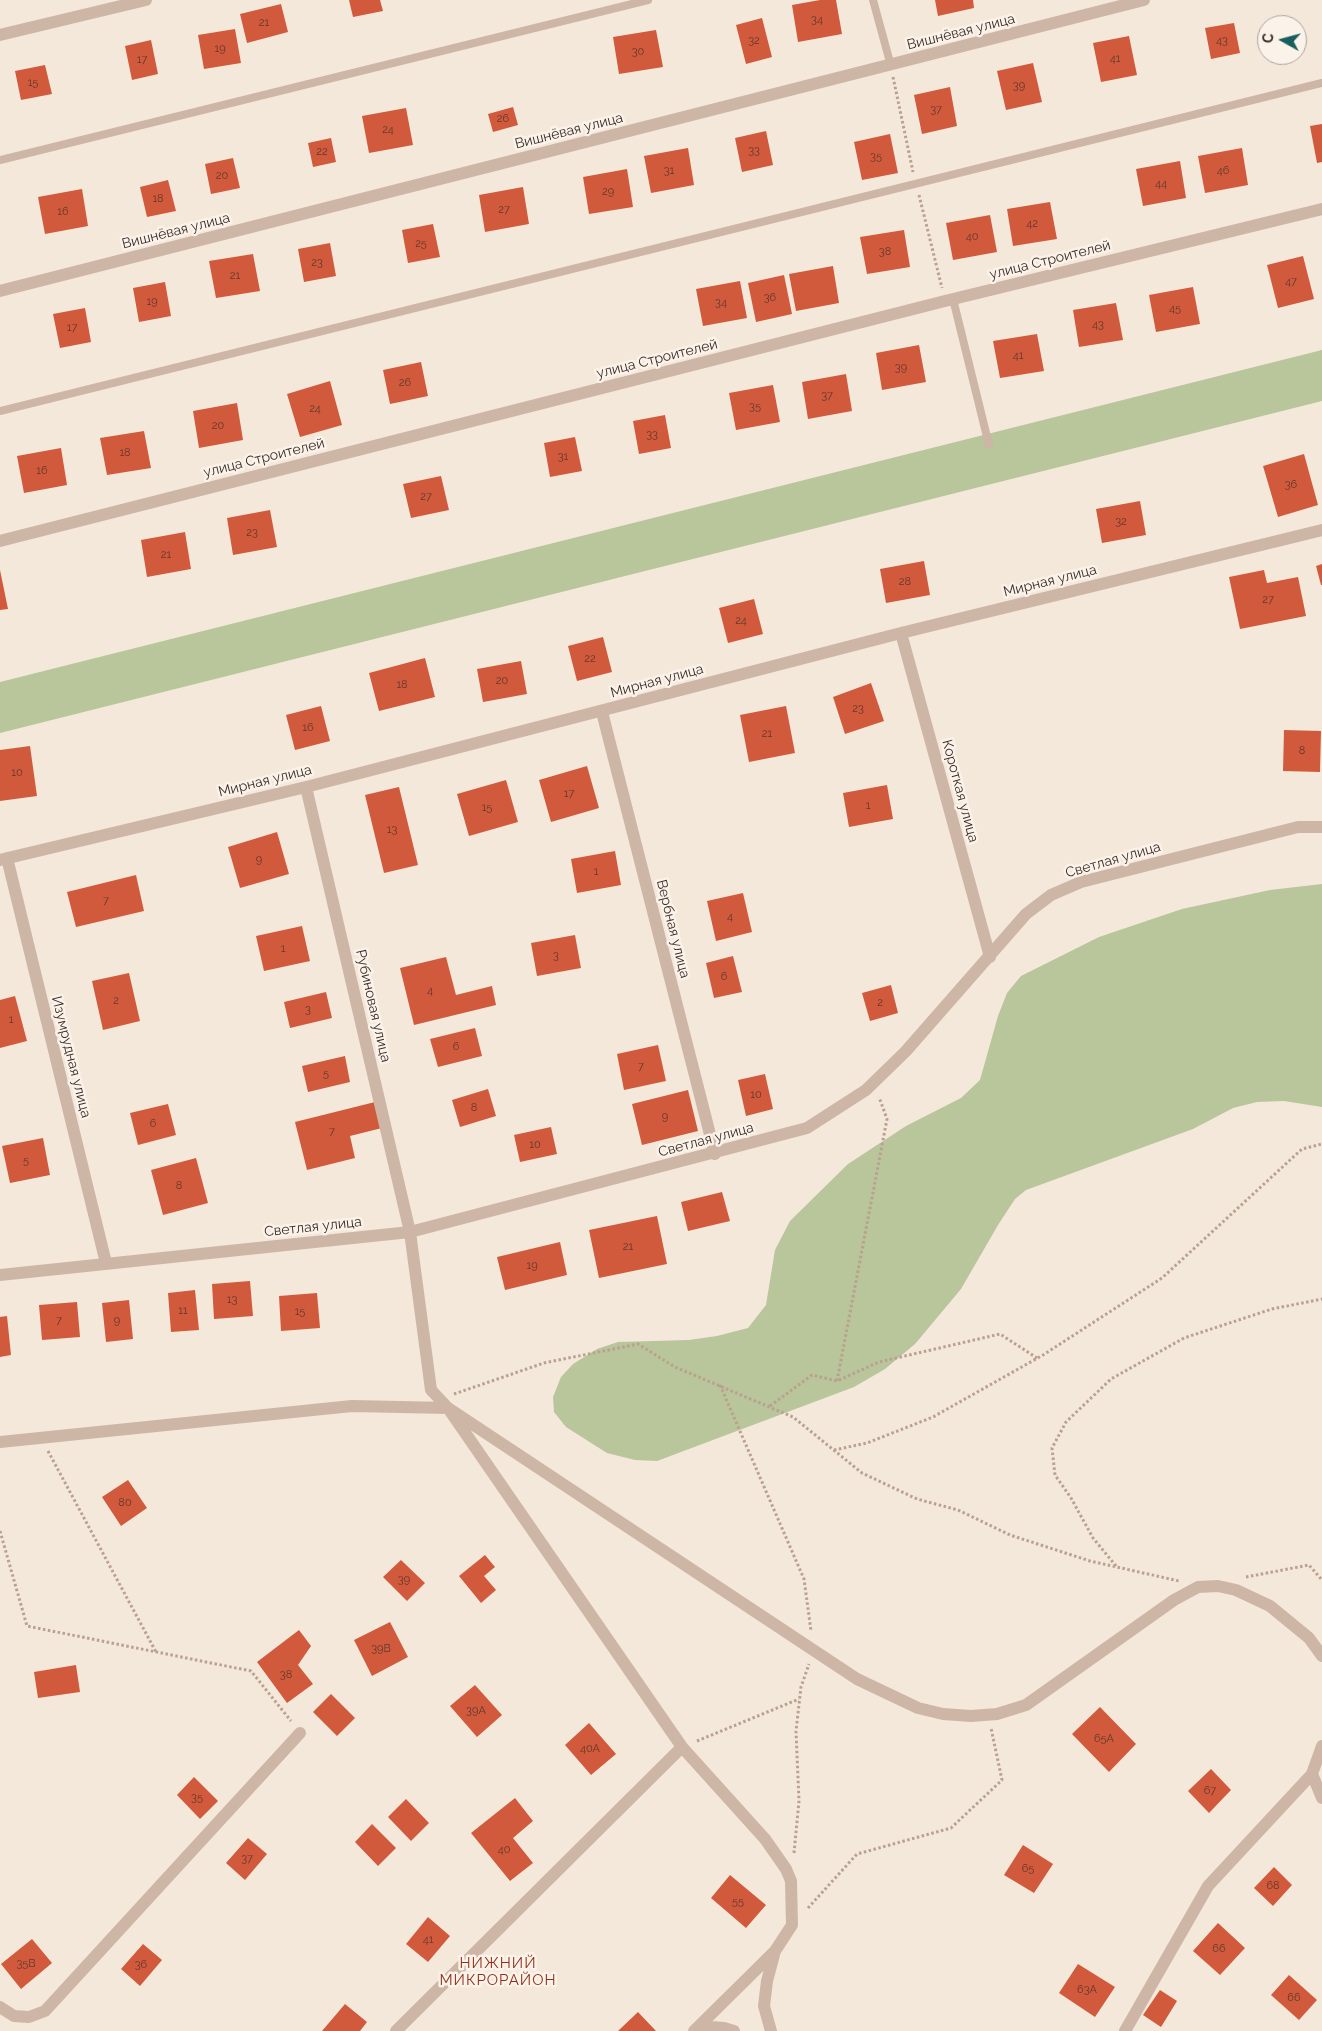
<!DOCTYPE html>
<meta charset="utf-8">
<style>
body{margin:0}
#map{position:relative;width:1322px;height:2031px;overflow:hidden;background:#f4e8db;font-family:Raleway,sans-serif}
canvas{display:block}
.north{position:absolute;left:1257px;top:15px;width:50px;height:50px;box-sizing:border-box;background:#fbf2e9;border:1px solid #ada39c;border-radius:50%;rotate:277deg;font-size:14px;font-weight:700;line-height:20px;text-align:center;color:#392c28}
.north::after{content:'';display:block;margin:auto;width:18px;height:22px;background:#195e5f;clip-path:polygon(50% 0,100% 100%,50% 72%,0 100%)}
</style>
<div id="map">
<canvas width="1322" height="2031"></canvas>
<div class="north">С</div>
</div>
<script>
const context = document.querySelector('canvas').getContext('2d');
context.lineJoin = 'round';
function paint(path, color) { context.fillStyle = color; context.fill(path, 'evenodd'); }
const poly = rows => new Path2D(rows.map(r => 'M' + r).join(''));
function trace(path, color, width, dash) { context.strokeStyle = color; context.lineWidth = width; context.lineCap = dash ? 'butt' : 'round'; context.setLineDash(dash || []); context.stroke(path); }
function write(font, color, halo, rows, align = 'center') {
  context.font = font + ' Raleway,sans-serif'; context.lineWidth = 5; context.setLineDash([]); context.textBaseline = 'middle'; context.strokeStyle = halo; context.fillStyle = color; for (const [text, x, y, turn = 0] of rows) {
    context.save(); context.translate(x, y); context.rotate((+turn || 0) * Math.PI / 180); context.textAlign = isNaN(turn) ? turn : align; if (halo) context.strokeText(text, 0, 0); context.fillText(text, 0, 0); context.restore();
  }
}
const green = poly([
 [1322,350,1322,401,0,733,0,682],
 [1322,884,1322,1107,1284,1101,1257,1102,1233,1108,1193,1129,1026,1190,1015,1199,998,1225,961,1289,915,1344,885,1369,854,1387,657,1461,635,1460,607,1453,566,1427,554,1412,553,1397,561,1377,573,1364,597,1349,618,1342,689,1340,717,1336,748,1328,766,1305,775,1250,790,1221,848,1164,906,1126,961,1098,980,1080,998,1016,1007,993,1021,976,1099,937,1182,909,1270,890]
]);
const building = poly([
 [349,0,380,0,383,11,353,17],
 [820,0,836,0,842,34,798,42,792,5],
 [935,0,973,0,974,8,938,16],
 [281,4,288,32,247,43,240,14],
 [762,18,772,57,746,64,736,25],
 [1234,23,1240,53,1211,59,1205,28],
 [235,29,241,63,204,69,198,35],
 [656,30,663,67,619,74,613,37],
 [1129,36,1137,75,1101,82,1093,43],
 [151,40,158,74,132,80,125,46],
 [1033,63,1042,102,1006,110,997,71],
 [45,65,52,94,21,100,15,71],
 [950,87,957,126,922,134,914,95],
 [513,107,518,125,493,132,488,114],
 [406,108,413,145,369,153,362,116],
 [1322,124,1322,162,1317,163,1310,126],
 [766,131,773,165,742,172,735,138],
 [890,134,898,173,862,180,854,142],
 [331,138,336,162,313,167,308,143],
 [688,148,694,185,651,193,644,156],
 [1242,148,1248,185,1205,193,1198,156],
 [233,158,240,188,211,194,205,164],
 [1180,161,1186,198,1143,206,1136,169],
 [627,169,633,207,589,214,583,177],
 [168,180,176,211,147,217,140,187],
 [523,187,529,224,485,232,479,195],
 [82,189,88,226,45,234,38,197],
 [1050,202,1057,239,1013,246,1007,209],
 [990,215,997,252,953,260,946,223],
 [433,224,440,257,408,263,402,230],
 [904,230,910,267,867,274,860,237],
 [330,243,336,276,304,282,298,249],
 [253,254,260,291,216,298,209,261],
 [1303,256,1314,299,1278,308,1267,265],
 [833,266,839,303,796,311,789,274],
 [784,275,792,314,756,322,748,283],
 [740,281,747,318,703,326,696,289],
 [165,282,171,316,139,322,133,288],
 [1193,287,1200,324,1156,332,1149,295],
 [1116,303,1123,340,1079,347,1073,310],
 [85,308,91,342,60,348,53,314],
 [1037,334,1044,371,1000,378,993,341],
 [919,345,926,382,882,390,876,353],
 [421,362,428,396,390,404,383,370],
 [846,374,852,411,808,419,802,382],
 [330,381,342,425,300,437,287,394],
 [773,385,780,422,736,430,729,393],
 [237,403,243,440,199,448,193,411],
 [665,415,671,448,639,454,633,421],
 [144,431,151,468,107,475,100,438],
 [575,437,582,471,550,477,544,443],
 [61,448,67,485,24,493,17,456],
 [1304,454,1318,505,1278,517,1263,466],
 [441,476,449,510,411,518,403,484],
 [1140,501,1146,535,1102,543,1096,509],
 [270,510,277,547,233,555,227,518],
 [185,532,191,569,147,577,141,540],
 [924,561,930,595,886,603,880,569],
 [1322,564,1322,585,1321,585,1316,566],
 [0,570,8,609,0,610],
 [1264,570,1267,583,1298,577,1306,616,1240,629,1229,577],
 [754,599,763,634,728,643,719,608],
 [603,637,612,672,577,681,568,646],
 [425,658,435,697,379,711,369,673],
 [521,661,527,694,483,702,477,669],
 [871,683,884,721,845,734,833,697],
 [321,706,330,741,295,750,286,715],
 [786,706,795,753,749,762,740,715],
 [1284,730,1321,731,1320,772,1283,771],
 [30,746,37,796,0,801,0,750],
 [587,766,599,808,551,822,539,780],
 [506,780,518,822,469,836,457,794],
 [887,785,893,819,849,827,843,793],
 [399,787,418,865,384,873,365,795],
 [277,832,289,874,240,888,228,847],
 [615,851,621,885,577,893,571,859],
 [136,875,144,911,76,927,67,892],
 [743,893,752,932,716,941,707,901],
 [302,926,310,961,264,971,256,936],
 [575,935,581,968,537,976,531,943],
 [733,956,742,992,714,998,706,963],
 [446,957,456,995,492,986,496,1005,414,1025,400,968],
 [129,973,140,1021,103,1030,92,981],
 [891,985,898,1013,870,1021,862,993],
 [326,992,332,1018,290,1028,284,1002],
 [15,996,27,1041,0,1048,0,1000],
 [475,1028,482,1056,438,1067,430,1039],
 [658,1045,666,1081,624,1090,617,1054],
 [345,1056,350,1082,308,1092,302,1066],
 [765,1074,773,1109,746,1116,738,1080],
 [488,1089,496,1116,460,1127,452,1100],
 [688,1090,698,1131,642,1145,632,1104],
 [375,1102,382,1128,350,1136,355,1158,307,1170,295,1122],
 [168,1104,176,1135,138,1145,130,1113],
 [551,1127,557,1154,520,1162,514,1135],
 [43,1138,50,1175,10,1183,2,1146],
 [196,1158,208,1203,163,1215,151,1170],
 [722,1192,730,1221,688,1231,681,1202],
 [657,1216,667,1264,599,1278,589,1230],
 [560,1242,567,1275,505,1290,497,1257],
 [250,1281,253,1316,214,1319,212,1284],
 [195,1290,199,1330,171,1332,168,1293],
 [317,1293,320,1328,281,1331,279,1296],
 [129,1300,133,1339,106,1342,102,1303],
 [77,1302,80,1337,42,1340,39,1305],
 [7,1316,11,1355,0,1357,0,1317],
 [128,1480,147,1508,121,1526,102,1497],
 [485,1555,495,1567,484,1576,496,1590,481,1603,459,1576],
 [401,1560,425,1583,407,1601,383,1577],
 [390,1622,408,1657,372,1676,354,1640],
 [299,1630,311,1646,298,1665,313,1684,287,1703,257,1662],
 [76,1665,80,1692,38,1698,34,1672],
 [475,1685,502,1715,477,1737,450,1706],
 [331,1694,355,1718,337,1736,313,1712],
 [1100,1707,1136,1744,1109,1772,1072,1734],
 [589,1723,616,1754,591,1775,565,1745],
 [1211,1769,1231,1790,1209,1813,1188,1791],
 [194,1777,218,1801,200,1819,177,1795],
 [515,1798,533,1821,513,1838,533,1863,510,1881,471,1833],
 [406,1799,429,1823,411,1841,388,1817],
 [372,1824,396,1848,378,1866,355,1842],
 [248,1838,267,1854,245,1880,226,1863],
 [1023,1845,1053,1864,1034,1893,1004,1875],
 [1274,1867,1292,1885,1273,1906,1254,1888],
 [730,1875,766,1905,746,1928,711,1898],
 [428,1917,450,1936,428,1962,406,1944],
 [1218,1923,1245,1948,1220,1975,1193,1951],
 [32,1939,52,1963,21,1989,1,1964],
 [143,1944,162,1960,140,1986,121,1969],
 [1078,1964,1115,1987,1095,2017,1059,1993],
 [1289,1975,1317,2000,1299,2020,1271,1995],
 [1160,1990,1177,2001,1161,2027,1143,2015],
 [345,2004,367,2022,360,2031,322,2031],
 [638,2012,656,2031,618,2031]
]);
const path = poly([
 [893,77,913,172],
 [919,195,942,288],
 [837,1381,887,1119,879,1097],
 [720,1385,804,1579,811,1631],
 [454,1394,544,1363,638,1344,675,1367,793,1417,862,1473,917,1499,958,1510,1010,1535,1090,1561,1179,1581],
 [770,1406,812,1375,837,1381,879,1362,1000,1334,1037,1358],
 [834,1450,867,1443,933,1417,1043,1355,1162,1278,1302,1149,1322,1144],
 [48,1451,156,1652],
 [0,1531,27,1626,251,1671,291,1721],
 [1116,1566,1093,1538,1071,1498,1055,1475,1052,1448,1066,1422,1111,1379,1184,1338,1272,1309,1322,1299],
 [1246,1577,1309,1565,1322,1580],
 [697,1741,799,1699],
 [794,1853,799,1801,796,1731,801,1687,809,1664],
 [808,1908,857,1854,951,1828,1002,1780,991,1728]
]);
const service = poly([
 [873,0,891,66],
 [0,160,648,0],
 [953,299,989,445],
 [0,411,1322,83]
]);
const minor = poly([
 [0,35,146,0],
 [0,291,1144,0],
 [0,541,945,301,1322,209],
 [901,633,990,957],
 [602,712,715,1154],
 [306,787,410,1232,431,1390,448,1408,857,1679,918,1708,943,1714,971,1716,997,1714,1026,1705,1174,1600,1198,1587,1218,1586,1236,1590,1270,1606,1309,1638,1322,1656],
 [7,858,106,1263],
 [0,860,306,787,901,633,1322,530],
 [0,1275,410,1232,807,1128,866,1090,906,1051,1026,914,1051,895,1081,882,1298,827,1322,827],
 [0,1442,352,1406,448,1408,682,1747,765,1839,786,1869,791,1881,792,1925,775,1951,767,1981,764,2006,771,2031],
 [1312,1774,1322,1798],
 [0,2007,14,2016,29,2017,45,2011,300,1733],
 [699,2026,724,2028,734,2031],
 [396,2031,682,1747],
 [694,2031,775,1951],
 [1125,2031,1208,1886,1312,1774,1322,1746]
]);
const numberNames = [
 ["34",817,20],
 ["21",264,23],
 ["32",754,41],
 ["43",1222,41],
 ["19",220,49],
 ["30",638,52],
 ["41",1115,59],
 ["17",142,60],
 ["15",33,83],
 ["39",1019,86],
 ["37",936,110],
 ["26",503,119],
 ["24",388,130],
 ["33",754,151],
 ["22",322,152],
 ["35",876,157],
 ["31",669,171],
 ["46",1223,171],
 ["20",222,176],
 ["44",1161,184],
 ["29",608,192],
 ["18",158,199],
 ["27",504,210],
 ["16",63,212],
 ["42",1032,224],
 ["40",972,237],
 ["25",421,244],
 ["38",885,252],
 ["23",317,263],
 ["21",235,276],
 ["47",1291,282],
 ["36",770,298],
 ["19",152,302],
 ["34",721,303],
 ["45",1175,309],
 ["43",1098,325],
 ["17",72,328],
 ["41",1018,356],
 ["39",901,368],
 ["26",405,383],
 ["37",827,396],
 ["35",755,407],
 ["24",315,409],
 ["20",218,426],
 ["33",652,435],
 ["18",125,453],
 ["31",563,457],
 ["16",42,471],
 ["36",1291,485],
 ["27",426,497],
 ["32",1121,522],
 ["23",252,533],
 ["21",166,555],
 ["28",905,582],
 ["27",1268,600],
 ["24",741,621],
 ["22",590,659],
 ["20",502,681],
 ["18",402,685],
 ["23",858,709],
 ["16",308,728],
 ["21",767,734],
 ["8",1302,751],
 ["10",17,773],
 ["17",569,794],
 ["1",868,806],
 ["15",487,808],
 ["13",392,830],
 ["9",259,860],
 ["1",596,872],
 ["7",106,901],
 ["4",730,917],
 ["1",283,949],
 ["3",556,956],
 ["6",724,977],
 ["4",430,991],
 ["2",116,1001],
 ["2",880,1003],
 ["3",308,1010],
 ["1",11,1020],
 ["6",456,1047],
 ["7",641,1067],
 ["5",326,1074],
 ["10",756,1095],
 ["8",474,1108],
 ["9",665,1117],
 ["6",153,1124],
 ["7",332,1132],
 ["10",535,1145],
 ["5",26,1161],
 ["8",179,1186],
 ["21",628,1247],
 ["19",532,1266],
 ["13",232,1300],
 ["11",183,1311],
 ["15",300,1312],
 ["7",59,1321],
 ["9",117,1321],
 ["80",125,1503],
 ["39",404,1580],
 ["39В",381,1649],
 ["38",286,1675],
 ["39А",476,1711],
 ["65А",1104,1739],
 ["40А",590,1749],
 ["67",1210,1791],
 ["35",197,1798],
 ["40",504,1850],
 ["37",247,1859],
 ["65",1028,1869],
 ["68",1273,1886],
 ["55",738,1902],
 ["41",428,1940],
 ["66",1219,1949],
 ["35В",26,1964],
 ["36",141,1965],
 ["63А",1087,1990],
 ["66",1294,1998]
];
const streetNames = [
 ["Вишнёвая улица",961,32,-14],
 ["Вишнёвая улица",569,131,-14],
 ["Вишнёвая улица",176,231,-14],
 ["улица Строителей",1050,260,-14],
 ["улица Строителей",657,359,-14],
 ["улица Строителей",264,458,-14],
 ["Мирная улица",1050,581,-14],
 ["Мирная улица",657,681,-15],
 ["Мирная улица",265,781,-14],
 ["Короткая улица",960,791,75],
 ["Светлая улица",1113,860,-16],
 ["Вербная улица",673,929,76],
 ["Рубиновая улица",373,1006,77],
 ["Изумрудная улица",71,1057,76],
 ["Светлая улица",706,1140,-15],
 ["Светлая улица",313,1227,-6]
];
const neighbourhoodNames = [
 ["НИЖНИЙ",498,1963],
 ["МИКРОРАЙОН",498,1980]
];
paint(green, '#b9c59a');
paint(building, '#d25a3c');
trace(path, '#baa090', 3, [2.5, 2.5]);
trace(service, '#ceb6a6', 8);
trace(minor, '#ceb6a6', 12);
write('11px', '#5f382d', null, numberNames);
write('14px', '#392c28', '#fbf2e9', streetNames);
context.letterSpacing = '1px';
write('15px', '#912f18', '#fbf2e9', neighbourhoodNames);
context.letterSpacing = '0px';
</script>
